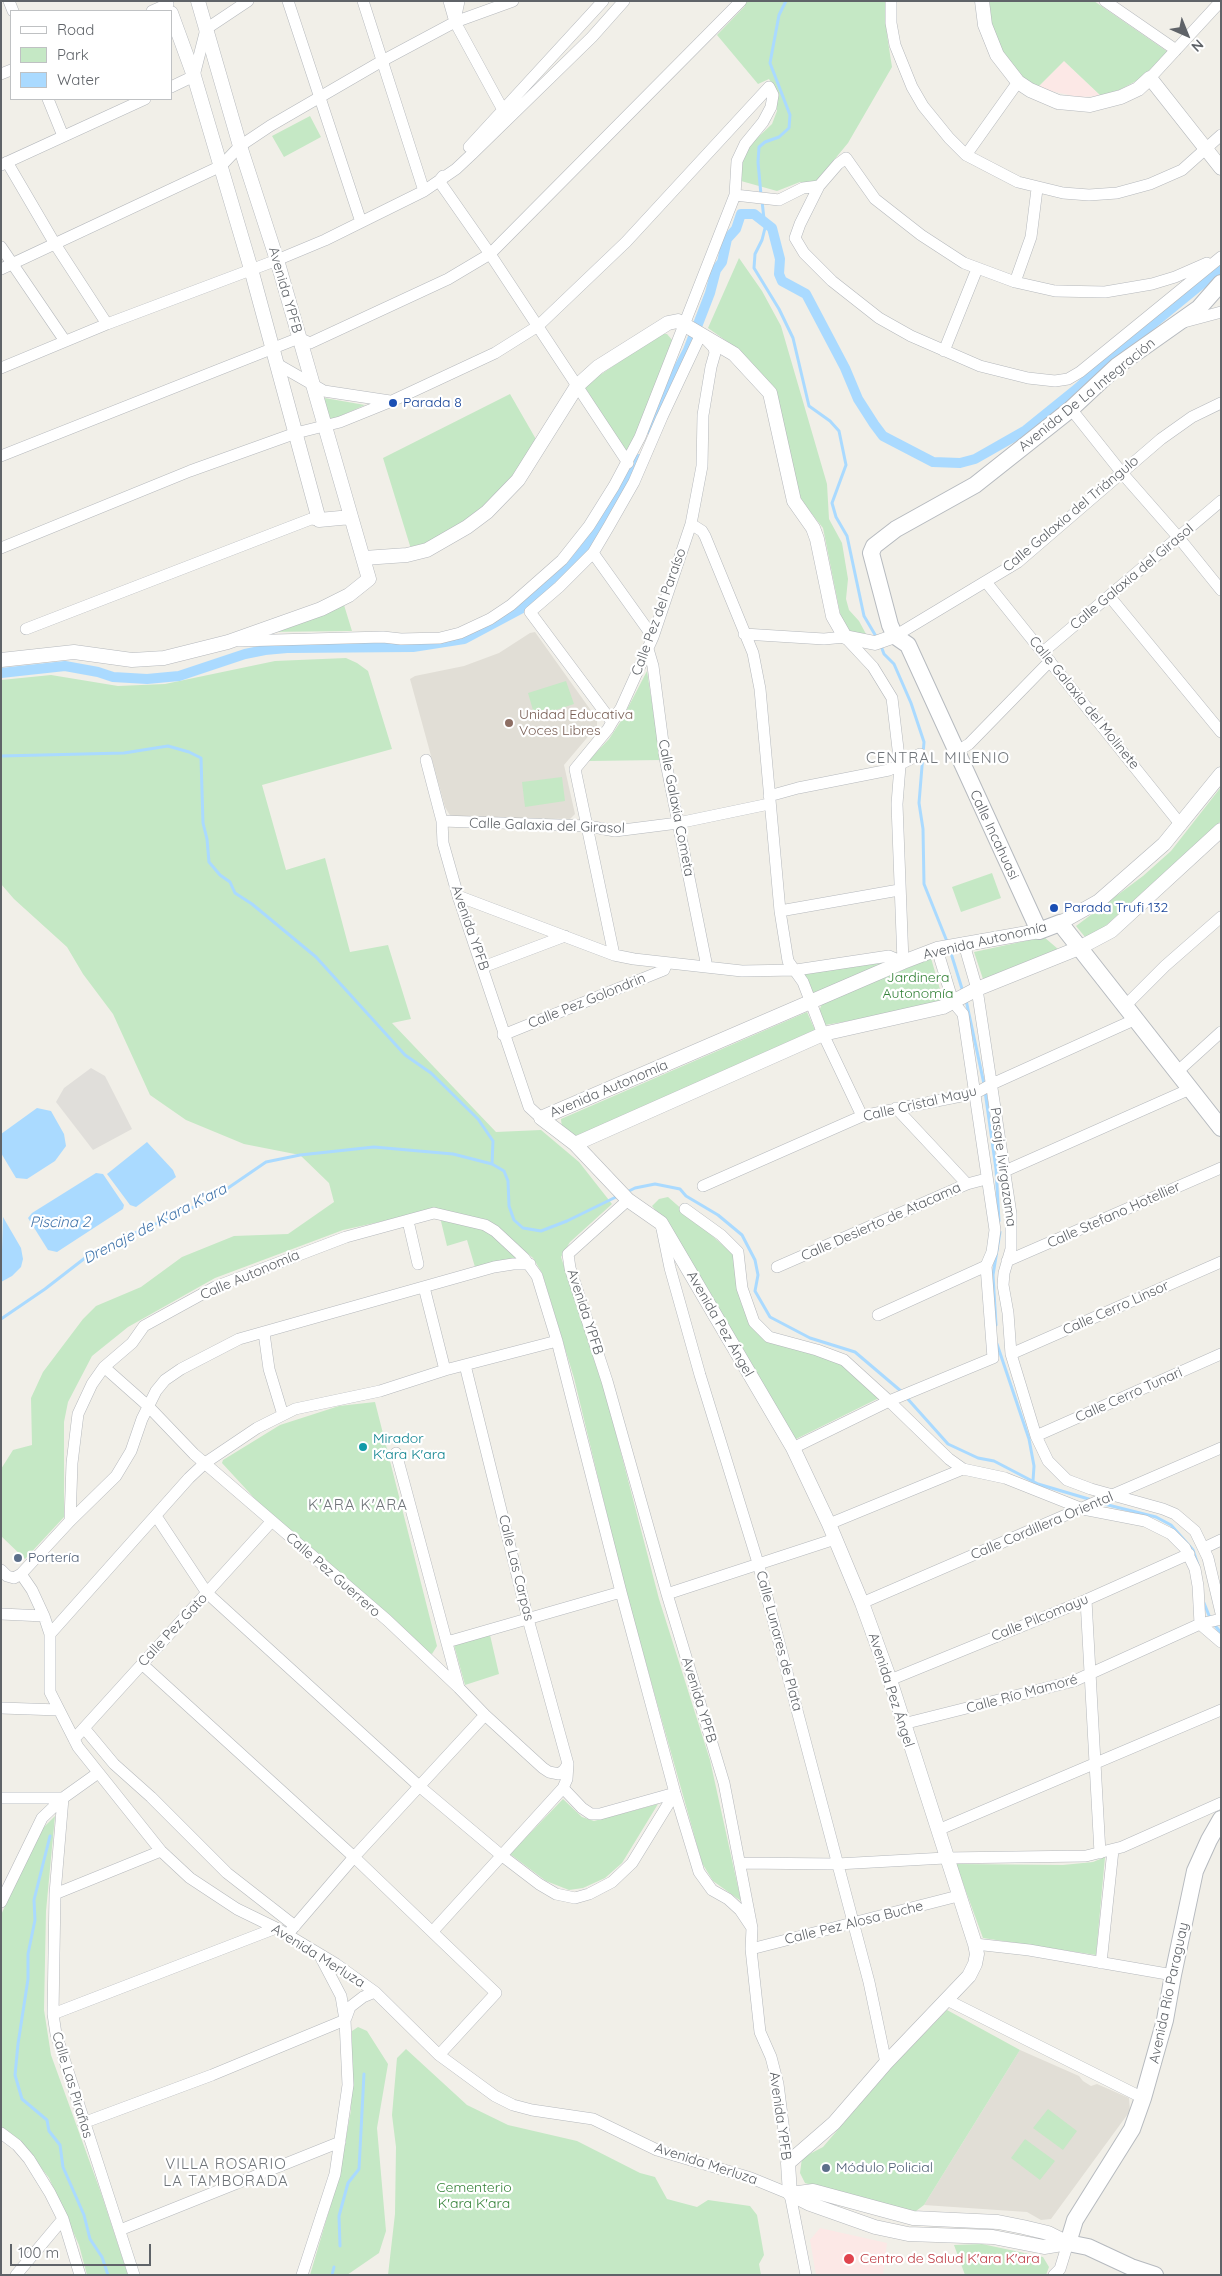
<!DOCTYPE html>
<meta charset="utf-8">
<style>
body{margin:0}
#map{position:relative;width:1222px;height:2276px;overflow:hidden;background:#f1efe8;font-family:Quicksand,sans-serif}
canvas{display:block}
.frame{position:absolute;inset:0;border:2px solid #5f6368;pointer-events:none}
.legend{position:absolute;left:10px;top:10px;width:162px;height:90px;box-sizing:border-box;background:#fff;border:1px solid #bfc1c3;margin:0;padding:6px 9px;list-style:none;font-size:15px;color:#5f6368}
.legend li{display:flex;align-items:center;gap:10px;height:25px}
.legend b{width:25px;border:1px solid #bfc1c3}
.north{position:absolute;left:1162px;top:10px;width:50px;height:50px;-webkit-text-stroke:4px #fff;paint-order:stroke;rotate:136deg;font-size:14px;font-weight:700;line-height:20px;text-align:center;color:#5f6368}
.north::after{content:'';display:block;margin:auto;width:18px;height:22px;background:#5f6368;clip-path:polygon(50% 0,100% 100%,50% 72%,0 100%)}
.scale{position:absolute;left:10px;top:2244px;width:141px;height:22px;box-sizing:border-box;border:2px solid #5f6368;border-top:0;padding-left:6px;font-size:15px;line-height:18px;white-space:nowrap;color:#5f6368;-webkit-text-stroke:4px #fff;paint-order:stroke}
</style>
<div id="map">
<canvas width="1222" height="2276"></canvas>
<div class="frame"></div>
<ul class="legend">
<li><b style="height:6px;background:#fff"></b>Road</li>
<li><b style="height:14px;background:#c5e8c5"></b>Park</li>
<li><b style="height:14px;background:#aadaff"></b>Water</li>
</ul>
<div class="north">N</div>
<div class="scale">100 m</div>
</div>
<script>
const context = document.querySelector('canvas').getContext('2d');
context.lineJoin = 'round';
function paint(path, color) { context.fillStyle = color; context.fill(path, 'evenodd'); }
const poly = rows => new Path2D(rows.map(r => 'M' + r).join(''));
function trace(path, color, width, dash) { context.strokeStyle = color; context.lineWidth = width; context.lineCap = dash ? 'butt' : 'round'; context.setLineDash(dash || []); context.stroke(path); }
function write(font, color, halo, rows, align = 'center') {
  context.font = font + ' Quicksand,sans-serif'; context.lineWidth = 4.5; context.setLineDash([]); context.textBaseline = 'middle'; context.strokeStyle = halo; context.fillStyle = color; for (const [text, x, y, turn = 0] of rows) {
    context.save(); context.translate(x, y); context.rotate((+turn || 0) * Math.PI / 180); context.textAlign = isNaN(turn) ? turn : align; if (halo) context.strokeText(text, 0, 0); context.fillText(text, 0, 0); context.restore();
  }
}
const industrial = poly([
 [91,1068,105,1076,132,1129,93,1150,56,1102,64,1088]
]);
const education = poly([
 [535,632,597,719,597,726,564,765,575,814,570,819,451,817,445,807,410,679,415,676,464,666,499,653,530,633],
 [1020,2050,1079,2076,1083,2081,1091,2086,1097,2084,1129,2098,1130,2111,1051,2219,1041,2220,1027,2212,924,2205]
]);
const medical = poly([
 [1064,61,1101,96,1078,97,1037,88],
 [820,2228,887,2243,883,2275,816,2275,810,2240]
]);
const green = poly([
 [745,1,885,1,887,35,892,67,848,143,815,183,800,182,777,191,741,181,742,160,752,143,772,124,777,111,774,88,769,79,758,84,717,35,745,6],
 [989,1,1094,1,1168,52,1140,79,1119,90,1101,96,1064,61,1037,88,1026,82,995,42,989,15],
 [310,116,321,137,284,157,272,136],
 [739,258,762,291,781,326,827,484,829,519,842,543,848,579,846,599,849,610,859,621,866,634,852,633,845,628,840,613,823,528,801,500,775,391,739,350,708,328],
 [660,334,667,334,673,341,630,450,625,452,584,386],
 [510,394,537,441,511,480,465,525,427,545,411,549,383,458],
 [319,397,365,405,327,422],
 [344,605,352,631,262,632],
 [346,658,357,663,368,671,392,749,262,785,286,870,325,858,350,952,388,945,411,1019,392,1023,496,1132,541,1130,579,1162,612,1204,570,1242,561,1257,602,1380,659,1599,710,1760,741,1901,713,1881,702,1863,624,1585,574,1378,542,1273,533,1258,521,1248,518,1262,475,1267,467,1240,447,1246,438,1209,343,1230,215,1278,128,1327,92,1356,68,1402,64,1422,64,1517,25,1559,1,1536,1,1469,13,1450,32,1445,31,1398,43,1372,83,1319,96,1306,141,1287,182,1257,234,1236,288,1234,334,1202,329,1183,300,1155,244,1144,186,1120,150,1095,113,1014,83,974,67,947,14,899,1,884,1,680,51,675,118,686,165,684,275,661],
 [647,671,661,760,588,761,609,739,621,721],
 [566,681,574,704,535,717,528,693],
 [562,777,565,801,525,807,522,782],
 [1221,787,1221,820,1219,823,1102,929,1085,937,1076,926,1143,876,1171,851],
 [992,873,1001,898,961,912,952,887],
 [1044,937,1058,949,983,979,974,952],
 [931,958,943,1000,891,1014,825,1025,819,1011,822,1004],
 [888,962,813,993,804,973],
 [807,1012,815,1030,572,1138,562,1129,561,1119],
 [668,1197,734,1255,741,1303,751,1324,767,1341,842,1363,879,1398,794,1440,666,1223,652,1206,659,1199],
 [375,1402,437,1646,432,1654,426,1651,257,1501,222,1463,223,1460,280,1425,339,1406],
 [490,1635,499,1674,465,1685,454,1645],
 [563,1799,582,1817,594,1821,658,1804,622,1863,605,1878,583,1888,569,1890,546,1881,510,1854],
 [55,1816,46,1911,44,2010,51,2055,101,2193,128,2275,87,2275,79,2245,49,2178,22,2143,1,2128,1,1915,36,1835],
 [1105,1857,1096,1955,983,1938,956,1864,1063,1865,1093,1862],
 [947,2010,1020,2050,924,2205,916,2211,867,2203,805,2183,800,2173,802,2158,823,2147,890,2069],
 [358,2027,367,2031,388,2064,377,2128,386,2231,379,2253,347,2275,310,2275,339,2177,351,2110,352,2031],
 [406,2049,467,2105,508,2125,577,2141,640,2173,655,2177,667,2199,697,2207,708,2200,750,2206,757,2215,764,2255,759,2264,761,2275,388,2275,395,2214,396,2147,392,2115,397,2058],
 [1048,2109,1077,2131,1063,2150,1033,2128],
 [1025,2139,1055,2161,1040,2180,1011,2158],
 [982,2244,1043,2257,1049,2267,1046,2275,965,2275,954,2245]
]);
const water = poly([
 [37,1108,51,1111,64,1134,66,1146,55,1161,27,1179,16,1178,1,1153,1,1134],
 [147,1142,173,1170,176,1177,136,1207,130,1205,107,1174],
 [96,1173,103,1174,124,1205,123,1209,57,1252,48,1250,28,1218,32,1213],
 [3,1217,21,1248,23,1259,21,1267,12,1276,1,1282]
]);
const stream = poly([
 [761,195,758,162,759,147,765,142,779,137,789,128,790,115,770,63,779,15,786,1],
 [762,201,765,228,762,240,755,254,754,268,779,309,793,338,809,406,830,421,839,431,846,465,832,503,836,517,847,536,864,616,877,638],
 [881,646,884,654,894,664,911,703,924,742,919,803,923,829,924,884,948,944],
 [1,756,124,753,168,746,189,752,201,758,203,823,207,839,209,862,220,875,230,882,235,893,252,904,316,957,405,1055,431,1073,478,1119,493,1141,492,1164],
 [950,950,963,992],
 [966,1000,984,1084],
 [985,1091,996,1169,999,1221],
 [625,1193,635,1188,655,1184,680,1189,686,1196,718,1215,742,1235,755,1260,758,1275,755,1291,770,1317,810,1338,855,1352,902,1392],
 [1,1319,45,1289,94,1251,212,1199,266,1162,300,1155,374,1147,453,1154,492,1164,504,1171,508,1181,509,1206,514,1220,523,1228,541,1231,567,1221,620,1195],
 [996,1325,993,1275,1000,1232],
 [997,1344,1029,1439,1034,1466,1033,1481],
 [906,1397,948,1444,978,1458,994,1461,1038,1484,1092,1500],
 [1100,1503,1156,1517,1171,1525,1193,1550,1198,1565],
 [1204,1603,1210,1618],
 [1213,1623,1221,1633],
 [50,1836,34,1900,35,1920,28,1954,28,1979,18,2044,15,2075,22,2099,47,2120,49,2131,60,2145,63,2167,84,2215,90,2239,102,2257,108,2275],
 [340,2246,339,2216,348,2183,359,2169,364,2074],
 [332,2275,334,2267]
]);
const canal = poly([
 [651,430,661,402,688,350,710,293,716,270,722,262,727,239,736,229,741,214,754,214,772,228,780,259,779,274,782,281,806,294,845,368,858,399,874,424,883,436,933,462,960,463,975,459,1026,430,1078,388,1122,347,1149,327,1221,268],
 [1,673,65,666,98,672,113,677,147,679,179,676,245,654,265,650,287,648,413,647,464,639,524,607,570,567,589,543,639,459]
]);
const minor = poly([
 [9,1,13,11],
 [288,1,361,222],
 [363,1,424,191],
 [449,1,455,22,503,110],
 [891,1,891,23,895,45,912,87,923,106,949,138,966,155,1018,182,1063,193,1089,195,1117,193,1150,184,1182,170,1221,135],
 [1105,1,1176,50],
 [152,11,168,4],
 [455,20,459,1],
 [1,74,11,70],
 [1150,78,1221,1],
 [171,87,194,76,206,29,248,1],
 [48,99,63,136],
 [469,147,603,1],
 [966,155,1018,82],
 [7,162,55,244,107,324],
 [1,165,145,99],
 [443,176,439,181,490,254,628,463],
 [819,186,800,224,795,238,804,253,832,281,879,318,911,336,980,366,1028,378,1055,381,1068,379,1080,372,1221,257],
 [735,195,779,200,803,188,819,186,838,164,846,158,875,199,921,235,964,263,1015,282,1055,291,1105,292,1152,284,1175,277,1207,263],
 [1,247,65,341],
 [1,269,221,166,240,146,270,126,382,61,455,22,513,1],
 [1015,282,1031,237,1037,189],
 [1184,322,1221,312],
 [944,351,977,269],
 [277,364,324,391,390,401],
 [1,368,107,324,277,260,325,240,424,191,456,169,472,154,592,37,624,1],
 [1071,409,1122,473,1179,538,1221,590],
 [1,456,299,338,310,343,448,279,490,254,741,1],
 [691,524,702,531,705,536,753,653,760,689,780,911,788,961,803,982,823,1034,862,1116],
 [1,548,190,471,296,433,340,422,392,401,495,353,538,326,626,242,769,87,773,95,771,107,763,122,745,144,737,161,735,195,640,437,614,486,589,526,562,560,511,605,490,619,460,633,440,638,401,639,383,637,239,641],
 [593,553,653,637],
 [986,582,1181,825],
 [1110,597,1221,732],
 [26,629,285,529,311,519,319,520],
 [895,636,1018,562,1161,439,1192,417,1221,403],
 [648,649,653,666,665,758,707,967],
 [1043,652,1221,501],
 [612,722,530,612,559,587,593,553,609,526,634,482,662,417,701,334,714,348,715,353,711,367,703,415,702,466,691,524,653,637,621,708,612,722,608,729,575,769,614,955],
 [956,752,969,744,1050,661],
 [426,760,442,821,443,843,458,896,529,1107,541,1118],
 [769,796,798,788,889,770,920,754],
 [442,821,588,826,615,831,678,823,769,804],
 [458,896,614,955,634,959,742,971,796,970,889,956,903,962,897,804,900,766,892,698,873,667,845,637,824,639,744,634],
 [780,911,899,890],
 [964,944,977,989,1011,1214,1011,1249,1004,1273,1003,1285,1008,1313,1011,1354,1036,1436,1048,1461,1067,1480,1091,1489,1163,1509,1175,1514,1195,1531,1208,1558,1221,1613],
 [483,967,565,936],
 [1125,1006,1165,966,1221,917],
 [503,1035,664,970,667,963],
 [1177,1072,1221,1032],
 [896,1108,967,1184],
 [1005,1171,1190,1089],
 [703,1186,862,1116,976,1093,992,1084,1136,1019],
 [628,1200,568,1254,570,1268,607,1381,667,1594,724,1783,752,1928,751,1949,760,2032,771,2057,778,2084,788,2163],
 [685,1209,721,1235,738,1252,742,1288,754,1322,769,1337,817,1350,844,1360,889,1401,949,1459,963,1469,1005,1478,1083,1509,1145,1521,1171,1534,1185,1548,1195,1569,1198,1586,1200,1624,1221,1642],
 [408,1221,418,1264],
 [662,1229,670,1268,700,1375,758,1563,869,1982,886,2063],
 [1007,1261,1221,1168],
 [777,1267,967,1184,986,1179],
 [424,1287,445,1370],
 [878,1315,986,1266],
 [264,1333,269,1369,283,1415],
 [1011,1354,1221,1262],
 [104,1367,148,1406,194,1454,387,1620,459,1688,485,1715,543,1768,549,1772,559,1774,564,1770,568,1764,528,1619,465,1365],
 [1036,1436,1221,1354],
 [793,1448,889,1401,993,1358,986,1266,992,1252,995,1230,963,1014,953,1002,937,949],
 [396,1453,459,1688],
 [156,1516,207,1593,419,1786,501,1855,539,1884,556,1894,575,1898,589,1894,612,1882,632,1863,675,1793],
 [70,1521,72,1463,78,1414,92,1384,104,1367,132,1343,144,1326,215,1287,346,1237,434,1213,485,1225,495,1231,524,1258,537,1276,557,1341,621,1592,675,1793,699,1872,712,1890,728,1899,740,1910,752,1928],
 [829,1524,963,1469],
 [1204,1548,1221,1540],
 [1,1570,7,1576,14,1578,21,1574,70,1521,116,1476,131,1451,142,1419,156,1391,165,1380,181,1369,239,1339,494,1267,513,1264,530,1264],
 [21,1574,32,1590,44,1616,50,1634,50,1692,78,1747,161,1851,190,1878,237,1909,276,1928,336,1964,375,1992,439,2055,495,2096,513,2105,532,2110,593,2119,657,2150,751,2178,790,2194,806,2275],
 [667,1594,835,1539],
 [1086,1600,1100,1853],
 [862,1603,1221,1448],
 [1,1614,44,1616],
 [50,1634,189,1478,205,1463,257,1428,295,1409,380,1391,445,1370,557,1341],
 [447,1642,621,1592],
 [142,1664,354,1857,496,1993,439,2055],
 [890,1680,1086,1600,1189,1554],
 [1,1708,59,1710],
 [903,1724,1074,1681,1200,1624,1221,1619],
 [84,1728,114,1764,151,1797,227,1873,295,1926],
 [74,1739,271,1522],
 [563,1788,582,1808,591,1814,600,1814,675,1793],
 [1,1798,63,1798],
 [63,1798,55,1894,53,2014,56,2034,134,2275],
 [938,1830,1221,1710],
 [740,1863,837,1864,945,1858,1086,1856,1122,1847,1221,1803],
 [55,1894,161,1851],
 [1,1902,42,1818,63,1798,98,1773],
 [433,1931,563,1788,567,1779,568,1764],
 [287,1935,354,1857,485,1715],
 [975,1944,1029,1950,1173,1975],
 [751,1949,958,1896],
 [1101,1963,1113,1850],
 [947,2000,1143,2098],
 [53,2014,276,1928],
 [346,2018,350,2007,363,1997,375,1992],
 [83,2123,212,2075,345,2020],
 [1,2133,17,2145,29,2159,50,2193,63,2219,80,2275],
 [120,2230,340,2142],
 [16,2275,63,2219],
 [302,2275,335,2174,348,2085,345,2020,341,1996,319,1954],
 [1054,2275,1060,2269,1068,2243]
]);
const tertiary = poly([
 [982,1,985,25,997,55,1018,82,1030,90,1058,102,1090,105,1121,97,1138,89,1150,78,1221,168],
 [171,13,194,76,251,269,319,520,351,517],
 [364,558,407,555,427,550,467,527,487,512,518,480,577,386,598,367,668,323,678,321,734,354,770,393,794,501,813,528,817,539,833,616,845,637,875,643,895,636],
 [1,660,74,652,132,660,164,658,228,642,321,609,349,595,369,579,277,260,240,146,198,1],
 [1060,923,1099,901,1164,844,1221,774],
 [575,1144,823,1034,943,1007,977,989,1079,948,1111,931,1221,830],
 [790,2194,788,2163,834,2123,886,2063,969,1976,975,1964,977,1954,975,1944,890,1680,862,1603,829,1524,793,1448,661,1223,628,1200,575,1144,541,1118,903,962,937,949,1039,931],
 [790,2194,810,2204,875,2227,908,2234,993,2237,1044,2247,1068,2243],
 [791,2194,813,2191,913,2218,998,2222,1023,2227,1048,2233,1068,2243]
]);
const secondary = poly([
 [1221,283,1199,308,1117,366,1071,409,975,485,896,529,874,546,871,553,890,625,895,636,908,645,1039,931,1060,923,1221,1128],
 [1155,2275,1131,2267,1088,2247,1068,2243,1075,2220,1132,2129,1143,2098,1165,2020,1173,1975,1195,1871,1209,1840,1221,1819]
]);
const markers = [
 [393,403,5,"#1a4fb4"],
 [509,723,5,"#8d6e63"],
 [1054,908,5,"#1a4fb4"],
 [363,1447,5,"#0f9aa8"],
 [18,1558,5,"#5c6f8a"],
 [826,2168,5,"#5c6f8a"],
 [849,2259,6,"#e0444e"]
];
const streetNames = [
 ["Avenida YPFB",285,290,74],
 ["Avenida De La Integración",1087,395,-39],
 ["Calle Galaxia del Triángulo",1071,514,-40],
 ["Calle Galaxia del Girasol",1132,577,-40],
 ["Calle Pez del Paraíso",659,612,-70],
 ["Calle Galaxia del Molinete",1084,703,51],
 ["Calle Galaxia Cometa",676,808,79],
 ["Calle Galaxia del Girasol",547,826,2],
 ["Calle Incahuasi",994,835,65],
 ["Avenida YPFB",470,928,71],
 ["Avenida Autonomía",985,941,-13],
 ["Calle Pez Golondrin",587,1001,-22],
 ["Avenida Autonomía",609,1089,-23],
 ["Calle Cristal Mayu",920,1104,-13],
 ["Pasaje Ivirgazama",1003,1167,82],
 ["Calle Stefano Hotellier",1114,1215,-24],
 ["Calle Desierto de Atacama",881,1222,-24],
 ["Calle Autonomía",250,1275,-23],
 ["Calle Cerro Linsor",1116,1308,-24],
 ["Avenida YPFB",585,1312,72],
 ["Avenida Pez Ángel",720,1324,60],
 ["Calle Cerro Tunari",1129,1395,-24],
 ["Calle Cordillera Oriental",1042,1526,-23],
 ["Calle Las Carpas",516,1568,76],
 ["Calle Pez Guerrero",333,1575,41],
 ["Calle Pilcomayu",1040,1618,-22],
 ["Calle Pez Gato",173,1630,-47],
 ["Calle Lunares de Plata",779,1641,75],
 ["Avenida Pez Ángel",891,1690,72],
 ["Calle Río Mamoré",1022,1694,-15],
 ["Avenida YPFB",699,1700,73],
 ["Calle Pez Alosa Buche",854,1923,-14],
 ["Avenida Merluza",318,1956,32],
 ["Avenida Río Paraguay",1169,1993,-78],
 ["Calle Las Pirañas",72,2085,73],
 ["Avenida YPFB",780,2116,82],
 ["Avenida Merluza",706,2164,18]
];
const transitNames = [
 ["Parada 8",403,403],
 ["Parada Trufi 132",1064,908]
];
const educationNames = [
 ["Unidad Educativa",519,715],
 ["Voces Libres",519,731]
];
const parkNames = [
 ["Jardinera",918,978],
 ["Autonomía",918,994],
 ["Cementerio",474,2188],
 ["K'ara K'ara",474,2204]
];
const cultureNames = [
 ["Mirador",373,1439],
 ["K'ara K'ara",373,1455]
];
const serviceNames = [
 ["Portería",28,1558],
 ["Módulo Policial",836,2168]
];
const healthNames = [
 ["Centro de Salud K'ara K'ara",860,2259]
];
const neighbourhoodNames = [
 ["CENTRAL MILENIO",938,758],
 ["K'ARA K'ARA",358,1505],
 ["VILLA ROSARIO",226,2164],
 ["LA TAMBORADA",226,2181]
];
const waterNames = [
 ["Piscina 2",60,1222],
 ["Drenaje de K'ara K'ara",155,1224,-27]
];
paint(industrial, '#e0deda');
paint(education, '#e1ded6');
paint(medical, '#fce8e6');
paint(green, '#c5e8c5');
paint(water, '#aadaff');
trace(stream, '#aadaff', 3);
trace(canal, '#aadaff', 10);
trace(minor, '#b5b8bc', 12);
trace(tertiary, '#b5b8bc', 15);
trace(secondary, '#b6babf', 18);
trace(minor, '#fff', 11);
trace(tertiary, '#fff', 14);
trace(secondary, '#fff', 16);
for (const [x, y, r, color] of markers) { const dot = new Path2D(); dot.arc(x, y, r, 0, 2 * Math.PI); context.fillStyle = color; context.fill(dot); trace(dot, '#fff', 2); }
write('14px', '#5f6368', '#fff', streetNames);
write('14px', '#164399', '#fff', transitNames, 'left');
write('14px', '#785e54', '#fff', educationNames, 'left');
write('14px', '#348238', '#fff', parkNames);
write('14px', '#0d838f', '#fff', cultureNames, 'left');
write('14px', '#4e5e75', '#fff', serviceNames, 'left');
write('14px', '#be3a42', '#fff', healthNames, 'left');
context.letterSpacing = '1px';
write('15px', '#70757a', '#fff', neighbourhoodNames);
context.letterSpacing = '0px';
write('italic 15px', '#4174aa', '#fff', waterNames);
</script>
